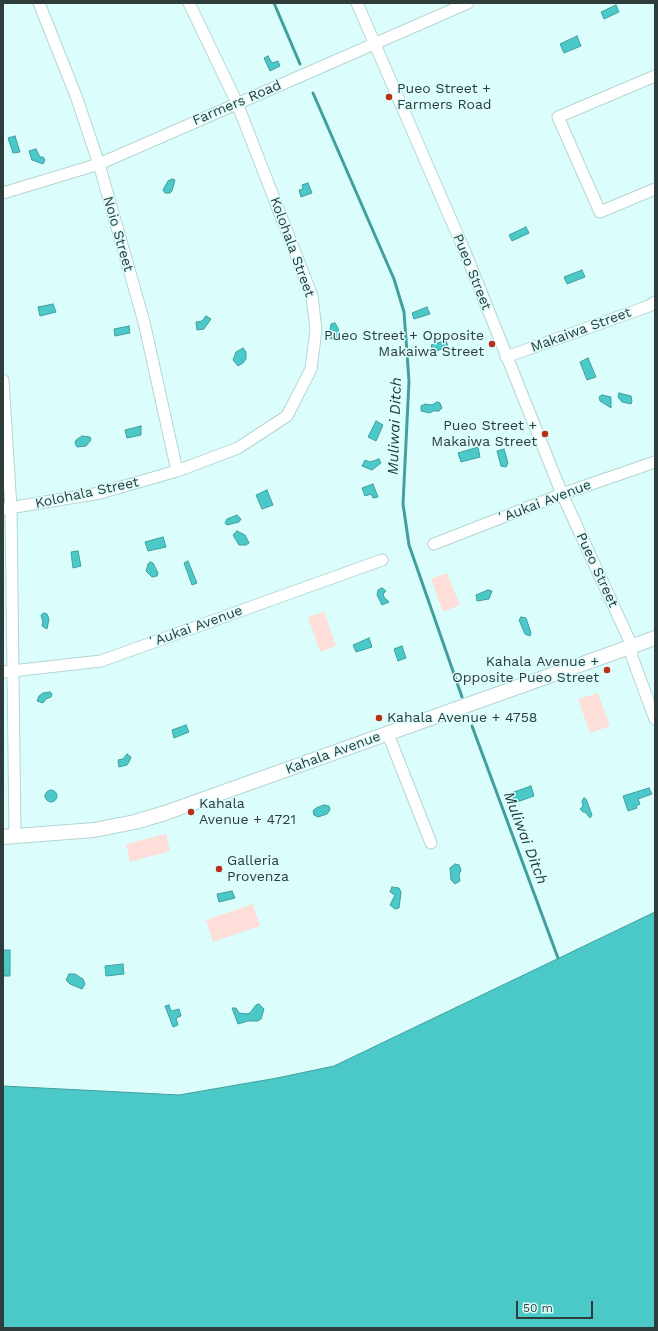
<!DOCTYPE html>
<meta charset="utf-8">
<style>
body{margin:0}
#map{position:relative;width:658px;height:1331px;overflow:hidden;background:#dbfefd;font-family:"Work Sans",sans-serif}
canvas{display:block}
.frame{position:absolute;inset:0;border:4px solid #2e3c3b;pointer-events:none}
.scale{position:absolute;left:516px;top:1301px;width:77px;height:18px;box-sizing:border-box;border:2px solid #2e3c3b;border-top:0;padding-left:5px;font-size:12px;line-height:14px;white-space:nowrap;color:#2e3c3b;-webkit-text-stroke:3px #dbfefd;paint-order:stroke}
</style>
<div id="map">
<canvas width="658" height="1331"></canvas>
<div class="frame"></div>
<div class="scale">50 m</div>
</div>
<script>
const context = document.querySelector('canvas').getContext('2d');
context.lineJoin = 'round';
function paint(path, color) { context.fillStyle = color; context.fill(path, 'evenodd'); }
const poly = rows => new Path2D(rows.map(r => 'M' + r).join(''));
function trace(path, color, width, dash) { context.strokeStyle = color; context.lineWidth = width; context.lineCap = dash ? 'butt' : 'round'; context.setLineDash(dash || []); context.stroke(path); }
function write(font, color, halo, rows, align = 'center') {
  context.font = font + ' "Work Sans",sans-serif'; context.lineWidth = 3; context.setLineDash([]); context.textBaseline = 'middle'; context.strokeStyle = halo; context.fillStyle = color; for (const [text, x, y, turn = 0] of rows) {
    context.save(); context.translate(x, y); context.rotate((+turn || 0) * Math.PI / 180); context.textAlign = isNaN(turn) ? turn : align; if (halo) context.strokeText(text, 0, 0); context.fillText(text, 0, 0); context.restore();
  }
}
const green = poly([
 [447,573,460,605,443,612,431,579],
 [324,612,336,646,320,652,308,617],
 [598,693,610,726,590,733,578,699],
 [166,834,170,851,130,862,126,844],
 [253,904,260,926,213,942,206,920]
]);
const water = poly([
 [616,5,619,12,604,19,601,12,616,5],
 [577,36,581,46,564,53,560,44,577,36],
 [268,56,272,63,278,61,280,66,270,71,264,58,268,56],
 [15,136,20,152,13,153,8,138,15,136],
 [36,149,40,157,43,157,45,160,43,164,32,160,29,151,36,149],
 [172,179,175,180,172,191,170,193,165,193,163,190,168,181,172,179],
 [308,183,312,193,301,197,299,190,303,189,302,185,308,183],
 [526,227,529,233,512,241,509,235,526,227],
 [582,270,585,277,567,284,564,277,582,270],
 [53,304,56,312,40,316,38,307,53,304],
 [427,307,430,314,414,319,412,313,427,307],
 [206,316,211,319,204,329,197,330,196,322,202,321,206,316],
 [335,323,338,328,339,339,337,341,330,338,329,335,331,324,335,323],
 [129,326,130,333,115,336,114,329,129,326],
 [446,340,448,347,433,352,431,345,446,340],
 [243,348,246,352,246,359,243,363,238,366,233,360,236,352,243,348],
 [588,358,596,377,587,380,580,362,588,358],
 [619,393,631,396,632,401,631,404,622,402,618,397,619,393],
 [602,395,611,397,611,408,600,401,599,397,602,395],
 [437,402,440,403,442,408,439,411,433,411,430,413,421,411,421,406,425,404,432,405,437,402],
 [376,421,383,425,376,441,368,437,376,421],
 [141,426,141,435,127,438,125,430,141,426],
 [82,436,90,437,91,440,86,446,77,447,75,443,76,440,82,436],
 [478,447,480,457,461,462,458,453,478,447],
 [504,449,508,463,506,467,501,466,497,451,504,449],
 [379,459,381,463,372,470,362,466,365,460,370,462,379,459],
 [373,484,378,497,373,498,371,494,365,496,362,488,373,484],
 [267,490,273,505,262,509,256,495,267,490],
 [237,515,241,519,239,522,227,525,225,523,227,519,237,515],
 [237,531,245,535,249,543,246,545,239,545,233,535,237,531],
 [163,537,166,547,148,551,145,542,163,537],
 [78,551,81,566,73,568,71,552,78,551],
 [188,561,197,583,192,585,184,563,188,561],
 [150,562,153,563,158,573,157,576,152,577,146,571,148,564,150,562],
 [382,588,386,591,383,594,384,597,389,602,382,605,377,595,378,590,382,588],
 [488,590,492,591,489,599,477,601,476,595,488,590],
 [44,613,47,614,49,619,47,629,42,626,43,622,41,615,44,613],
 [521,617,526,618,531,633,530,636,525,634,519,620,521,617],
 [369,638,372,647,356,652,353,645,369,638],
 [402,646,406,658,398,661,394,649,402,646],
 [50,692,52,694,51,697,46,699,43,703,37,701,39,696,43,693,50,692],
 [186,725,189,732,174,738,172,730,186,725],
 [127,754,131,757,129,762,127,765,119,767,118,760,123,759,127,754],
 [531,786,534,796,514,803,511,793,531,786],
 [649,788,652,794,638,799,640,804,636,806,637,808,628,811,623,796,649,788],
 '45 796a6 6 0 1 1 12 0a6 6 0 1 1-12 0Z',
 [584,798,586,799,592,815,590,818,585,812,583,812,580,809,583,806,582,801,584,798],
 [324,805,329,806,330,810,327,814,318,817,314,815,313,811,316,808,324,805],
 [455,864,459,865,461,870,459,875,460,881,455,884,451,880,450,868,455,864],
 [392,887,399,888,401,892,399,908,395,909,390,905,395,895,390,892,392,887],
 [232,891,235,898,219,902,217,894,232,891],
 [655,912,655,1328,3,1328,3,1086,179,1095,277,1078,334,1066,655,912],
 [3,950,10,950,10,976,4,976,3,950],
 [123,964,124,974,106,976,105,966,123,964],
 [69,974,75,974,83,979,85,984,82,989,70,984,66,980,69,974],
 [259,1004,264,1009,261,1019,258,1021,248,1021,238,1024,232,1008,236,1008,239,1013,247,1014,250,1013,256,1005,259,1004],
 [169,1005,171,1011,179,1009,181,1016,176,1018,178,1025,173,1027,165,1006,169,1005]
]);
const stream = poly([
 [274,3,300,64],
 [313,93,394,279,404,312,409,381,403,504,409,545,462,697],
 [472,726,558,958]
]);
const minor = poly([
 [39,3,76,96,99,164,144,322,177,471],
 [357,3,465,252,562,494,632,646,632,657,655,719],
 [655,76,558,117,600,212,655,189],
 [3,193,99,164,468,3],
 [506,357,649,306,655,302],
 [3,380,11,508,15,836],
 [3,509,100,493,177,471,238,448,287,416,311,369,316,330,312,296,237,103,189,3],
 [434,544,562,494,655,462],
 [3,672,101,661,382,560],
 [388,734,431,843]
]);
const tertiary = poly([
 [3,837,94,830,135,822,165,813,655,638]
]);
const markers = [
 [389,97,4,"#bb2f17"],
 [492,344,4,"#bb2f17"],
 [545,434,4,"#bb2f17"],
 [607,670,4,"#bb2f17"],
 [379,718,4,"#bb2f17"],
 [191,812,4,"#bb2f17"],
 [219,869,4,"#bb2f17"]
];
const poiNames = [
 ["Pueo Street +",397,89],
 ["Farmers Road",397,105],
 ["Pueo Street + Opposite",484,336,"right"],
 ["Makaiwa Street",484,352,"right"],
 ["Pueo Street +",537,426,"right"],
 ["Makaiwa Street",537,442,"right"],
 ["Kahala Avenue +",599,662,"right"],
 ["Opposite Pueo Street",599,678,"right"],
 ["Kahala Avenue + 4758",387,718],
 ["Kahala",199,804],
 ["Avenue + 4721",199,820],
 ["Galleria",227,861],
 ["Provenza",227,877]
];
const streetNames = [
 ["Farmers Road",237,103,-23],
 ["Noio Street",118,234,74],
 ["Kolohala Street",292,247,70],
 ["Pueo Street",472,272,68],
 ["Makaiwa Street",581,330,-20],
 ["Kolohala Street",87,493,-12],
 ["ʻAukai Avenue",544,502,-21],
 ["Pueo Street",597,570,65],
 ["ʻAukai Avenue",195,627,-20],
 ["Kahala Avenue",333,753,-20]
];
const waterNames = [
 ["Muliwai Ditch",395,426,-88],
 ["Muliwai Ditch",525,838,69]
];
paint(green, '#fdded8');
paint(water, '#4ac9c8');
trace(water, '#429f9e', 1);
trace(stream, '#429f9e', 3);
trace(minor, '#b4d5d4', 13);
trace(tertiary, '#b4d5d4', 16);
trace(minor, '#fff', 11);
trace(tertiary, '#fff', 14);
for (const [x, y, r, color] of markers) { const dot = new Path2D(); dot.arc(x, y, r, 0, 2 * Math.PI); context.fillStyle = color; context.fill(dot); trace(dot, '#dbfefd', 1.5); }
write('14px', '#2e3c3b', '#dbfefd', poiNames, 'left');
write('14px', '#2e3c3b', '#dbfefd', streetNames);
write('italic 15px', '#1f3534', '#dbfefd', waterNames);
</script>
